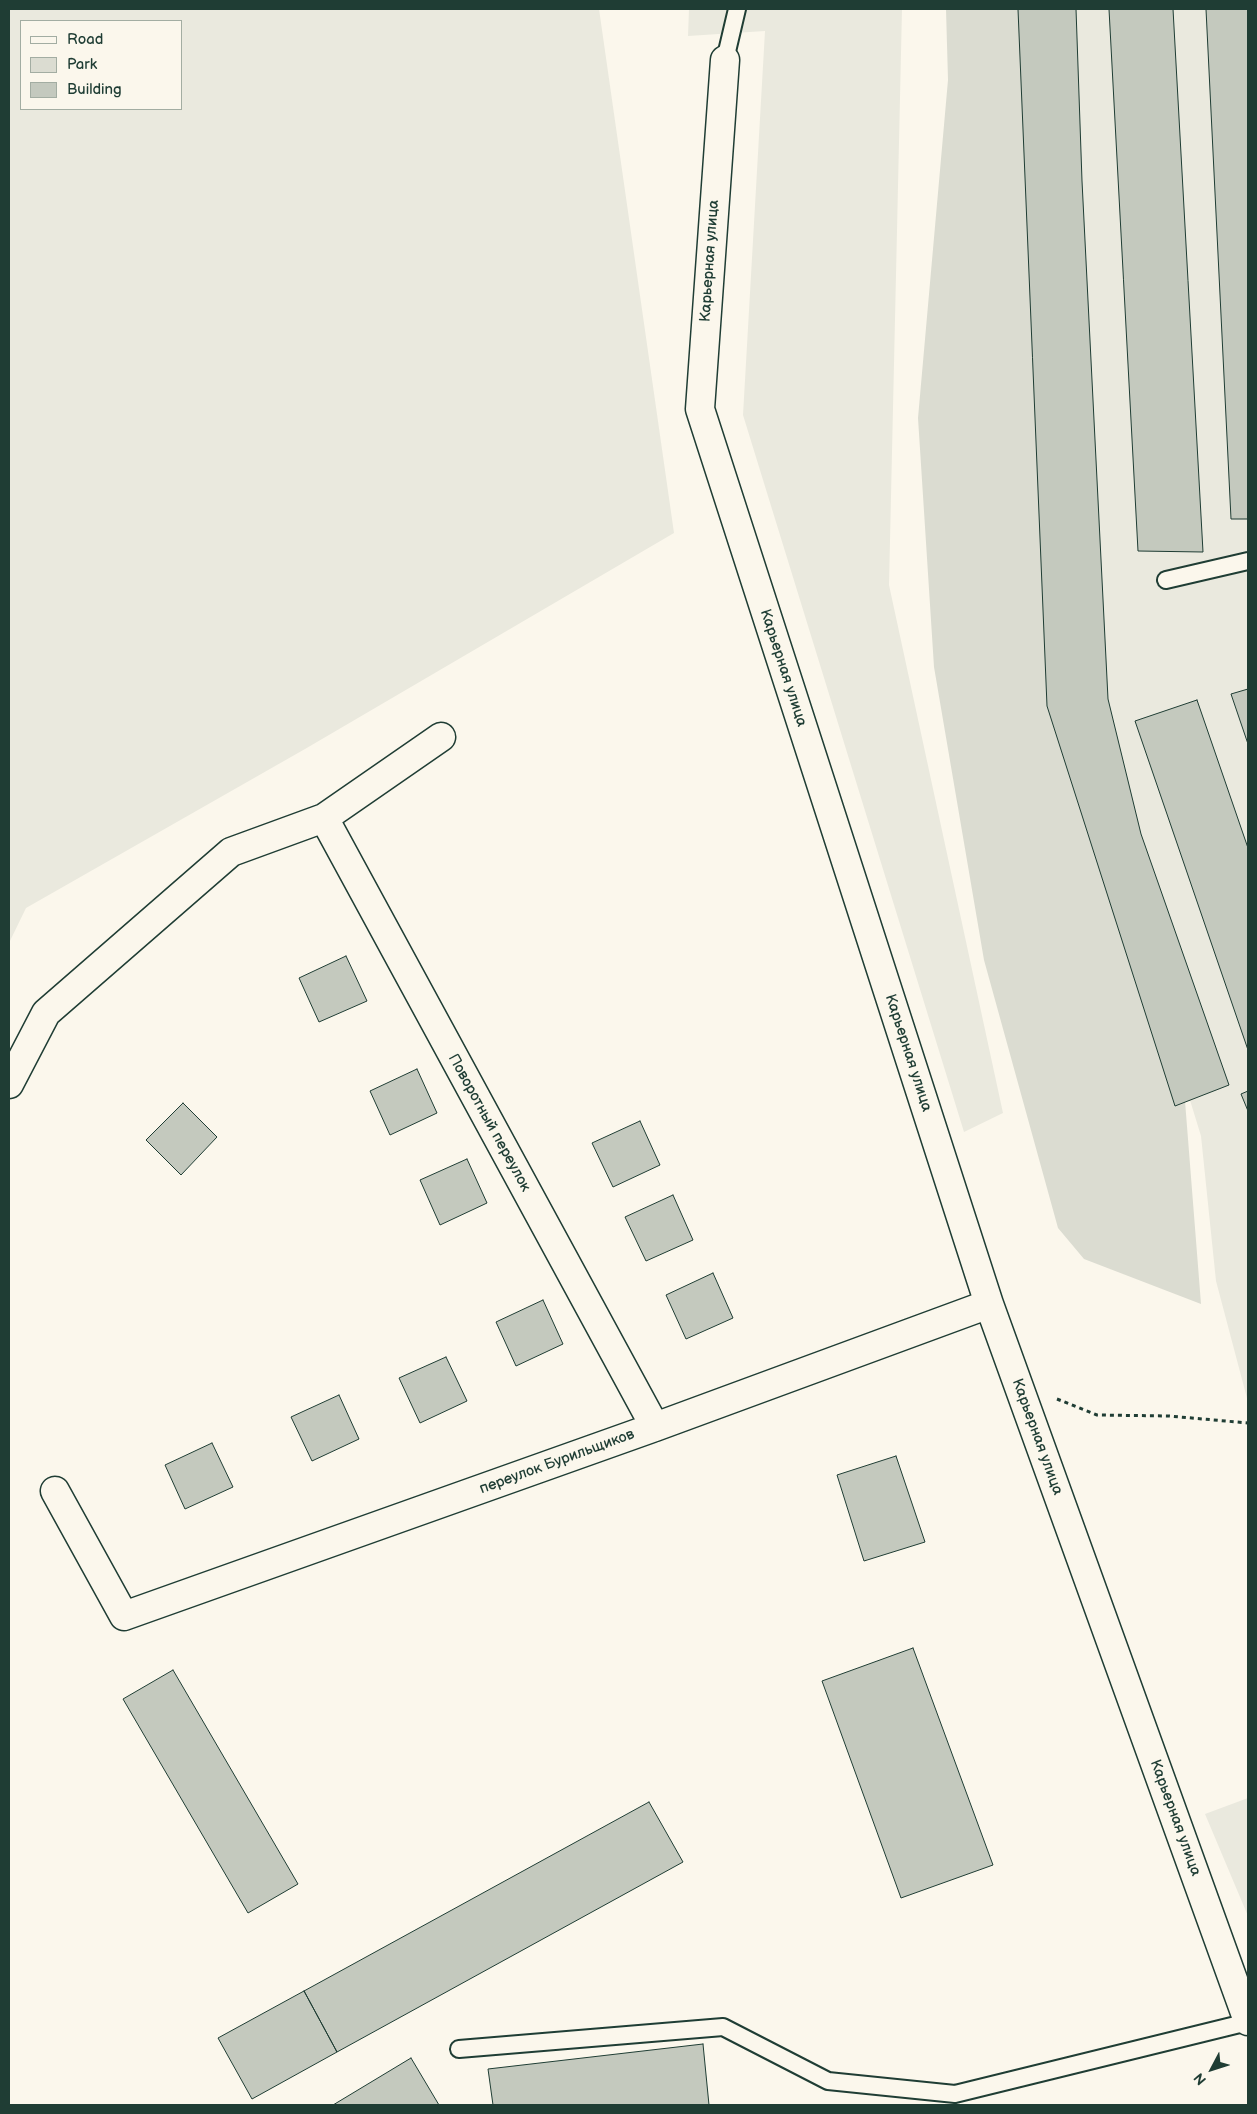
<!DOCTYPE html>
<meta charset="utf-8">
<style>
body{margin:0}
#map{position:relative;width:1257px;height:2114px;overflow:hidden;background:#fbf7ec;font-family:"Balsamiq Sans",sans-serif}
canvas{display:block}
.frame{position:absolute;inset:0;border:10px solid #1f3d34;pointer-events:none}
.legend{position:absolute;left:20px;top:20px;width:162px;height:90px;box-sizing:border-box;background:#fbf7ec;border:1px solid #a3ada2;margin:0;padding:6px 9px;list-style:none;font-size:15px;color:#1f3d34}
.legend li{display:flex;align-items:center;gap:10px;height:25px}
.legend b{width:25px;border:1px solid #a3ada2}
.north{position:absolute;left:1187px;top:2044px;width:50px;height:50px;-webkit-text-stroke:4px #fbf7ec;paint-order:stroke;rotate:230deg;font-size:14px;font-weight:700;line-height:20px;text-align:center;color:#1f3d34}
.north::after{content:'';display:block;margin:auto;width:18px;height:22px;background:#1f3d34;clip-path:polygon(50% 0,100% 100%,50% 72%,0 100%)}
</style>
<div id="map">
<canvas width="1257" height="2114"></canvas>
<div class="frame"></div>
<ul class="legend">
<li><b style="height:6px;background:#fbf7ec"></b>Road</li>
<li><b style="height:14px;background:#dbdcd1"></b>Park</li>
<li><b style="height:14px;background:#c4c9be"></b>Building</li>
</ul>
<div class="north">N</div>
</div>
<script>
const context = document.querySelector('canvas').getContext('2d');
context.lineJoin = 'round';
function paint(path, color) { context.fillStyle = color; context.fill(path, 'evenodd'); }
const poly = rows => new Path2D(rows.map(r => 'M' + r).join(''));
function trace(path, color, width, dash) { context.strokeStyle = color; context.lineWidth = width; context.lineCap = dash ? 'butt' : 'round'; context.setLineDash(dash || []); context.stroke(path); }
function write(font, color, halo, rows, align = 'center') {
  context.font = font + ' "Balsamiq Sans",sans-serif'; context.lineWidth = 4; context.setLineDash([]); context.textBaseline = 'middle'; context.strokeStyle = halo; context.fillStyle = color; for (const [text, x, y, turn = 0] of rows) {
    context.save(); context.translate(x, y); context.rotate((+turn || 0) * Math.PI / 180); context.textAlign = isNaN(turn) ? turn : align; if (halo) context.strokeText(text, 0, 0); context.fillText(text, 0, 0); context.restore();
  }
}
const built = poly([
 [9,9,599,9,674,533,305,749,26,908,9,943],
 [21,21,181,21,181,109,21,109],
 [689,9,902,9,889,585,1003,1113,964,1132,743,415,765,31,688,36],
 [1072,9,1248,9,1248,1402,1216,1281,1201,1136,1124,885,1084,662],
 [1248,1798,1248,1916,1205,1814]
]);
const green = poly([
 [946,9,1059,9,1064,592,1185,1101,1201,1304,1084,1259,1058,1228,984,960,934,667,918,418,948,80]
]);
const building = poly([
 [1018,9,1076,9,1082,181,1108,699,1141,834,1229,1085,1175,1106,1047,706,1018,9],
 [1109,9,1173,9,1203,552,1138,551,1109,9],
 [1206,9,1248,9,1248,519,1231,519,1206,9],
 [1248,689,1248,744,1231,694,1248,689],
 [1197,700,1248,848,1248,1050,1135,721,1197,700],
 [346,956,367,1001,319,1022,299,978,346,956],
 [417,1069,437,1113,390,1135,370,1091,417,1069],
 [1248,1091,1248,1111,1241,1094,1248,1091],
 [183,1103,217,1137,181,1175,146,1140,183,1103],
 [640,1121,660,1165,613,1187,592,1143,640,1121],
 [467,1159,487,1203,440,1225,420,1180,467,1159],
 [673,1195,693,1240,646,1261,625,1217,673,1195],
 [713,1273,733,1318,686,1339,666,1295,713,1273],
 [543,1300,563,1344,516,1366,496,1322,543,1300],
 [446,1357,467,1401,420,1423,399,1378,446,1357],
 [339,1395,359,1439,312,1461,291,1417,339,1395],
 [212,1443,233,1487,185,1509,165,1465,212,1443],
 [896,1456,925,1542,864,1561,837,1475,896,1456],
 [913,1648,993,1865,901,1898,822,1681,913,1648],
 [173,1670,298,1884,248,1913,123,1699,173,1670],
 [649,1802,683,1862,337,2052,304,1991,649,1802],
 [304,1991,337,2052,252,2099,218,2038,304,1991],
 [703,2044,709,2105,493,2105,488,2069,703,2044],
 [411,2058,439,2105,333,2105,411,2058]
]);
const path = poly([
 [1057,1399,1097,1415,1169,1416,1248,1423]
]);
const service = poly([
 [725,60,737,9],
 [1166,580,1248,561],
 [459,2049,723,2027,828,2081,955,2094,1248,2022]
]);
const minor = poly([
 [725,60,700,409,989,1304,1248,2021],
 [324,818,655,1427],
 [9,1084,46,1013,231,852,324,818,441,737],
 [55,1491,124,1616,655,1427,989,1304]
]);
const streetNames = [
 ["Карьерная улица",710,261,-86],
 ["Карьерная улица",783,668,72],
 ["Карьерная улица",908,1053,72],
 ["Поворотный переулок",489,1123,61],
 ["Карьерная улица",1037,1437,70],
 ["переулок Бурильщиков",557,1462,-20],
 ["Карьерная улица",1175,1818,70]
];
paint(built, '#eae9de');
paint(green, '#dbdcd1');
paint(building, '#c4c9be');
trace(building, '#1f3d34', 1);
trace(service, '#1f3d34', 20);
trace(minor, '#1f3d34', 31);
trace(path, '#1f3d34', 3, [4, 4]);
trace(service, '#fbf7ec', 16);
trace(minor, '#fbf7ec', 28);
write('15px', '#1f3d34', '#fbf7ec', streetNames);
</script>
